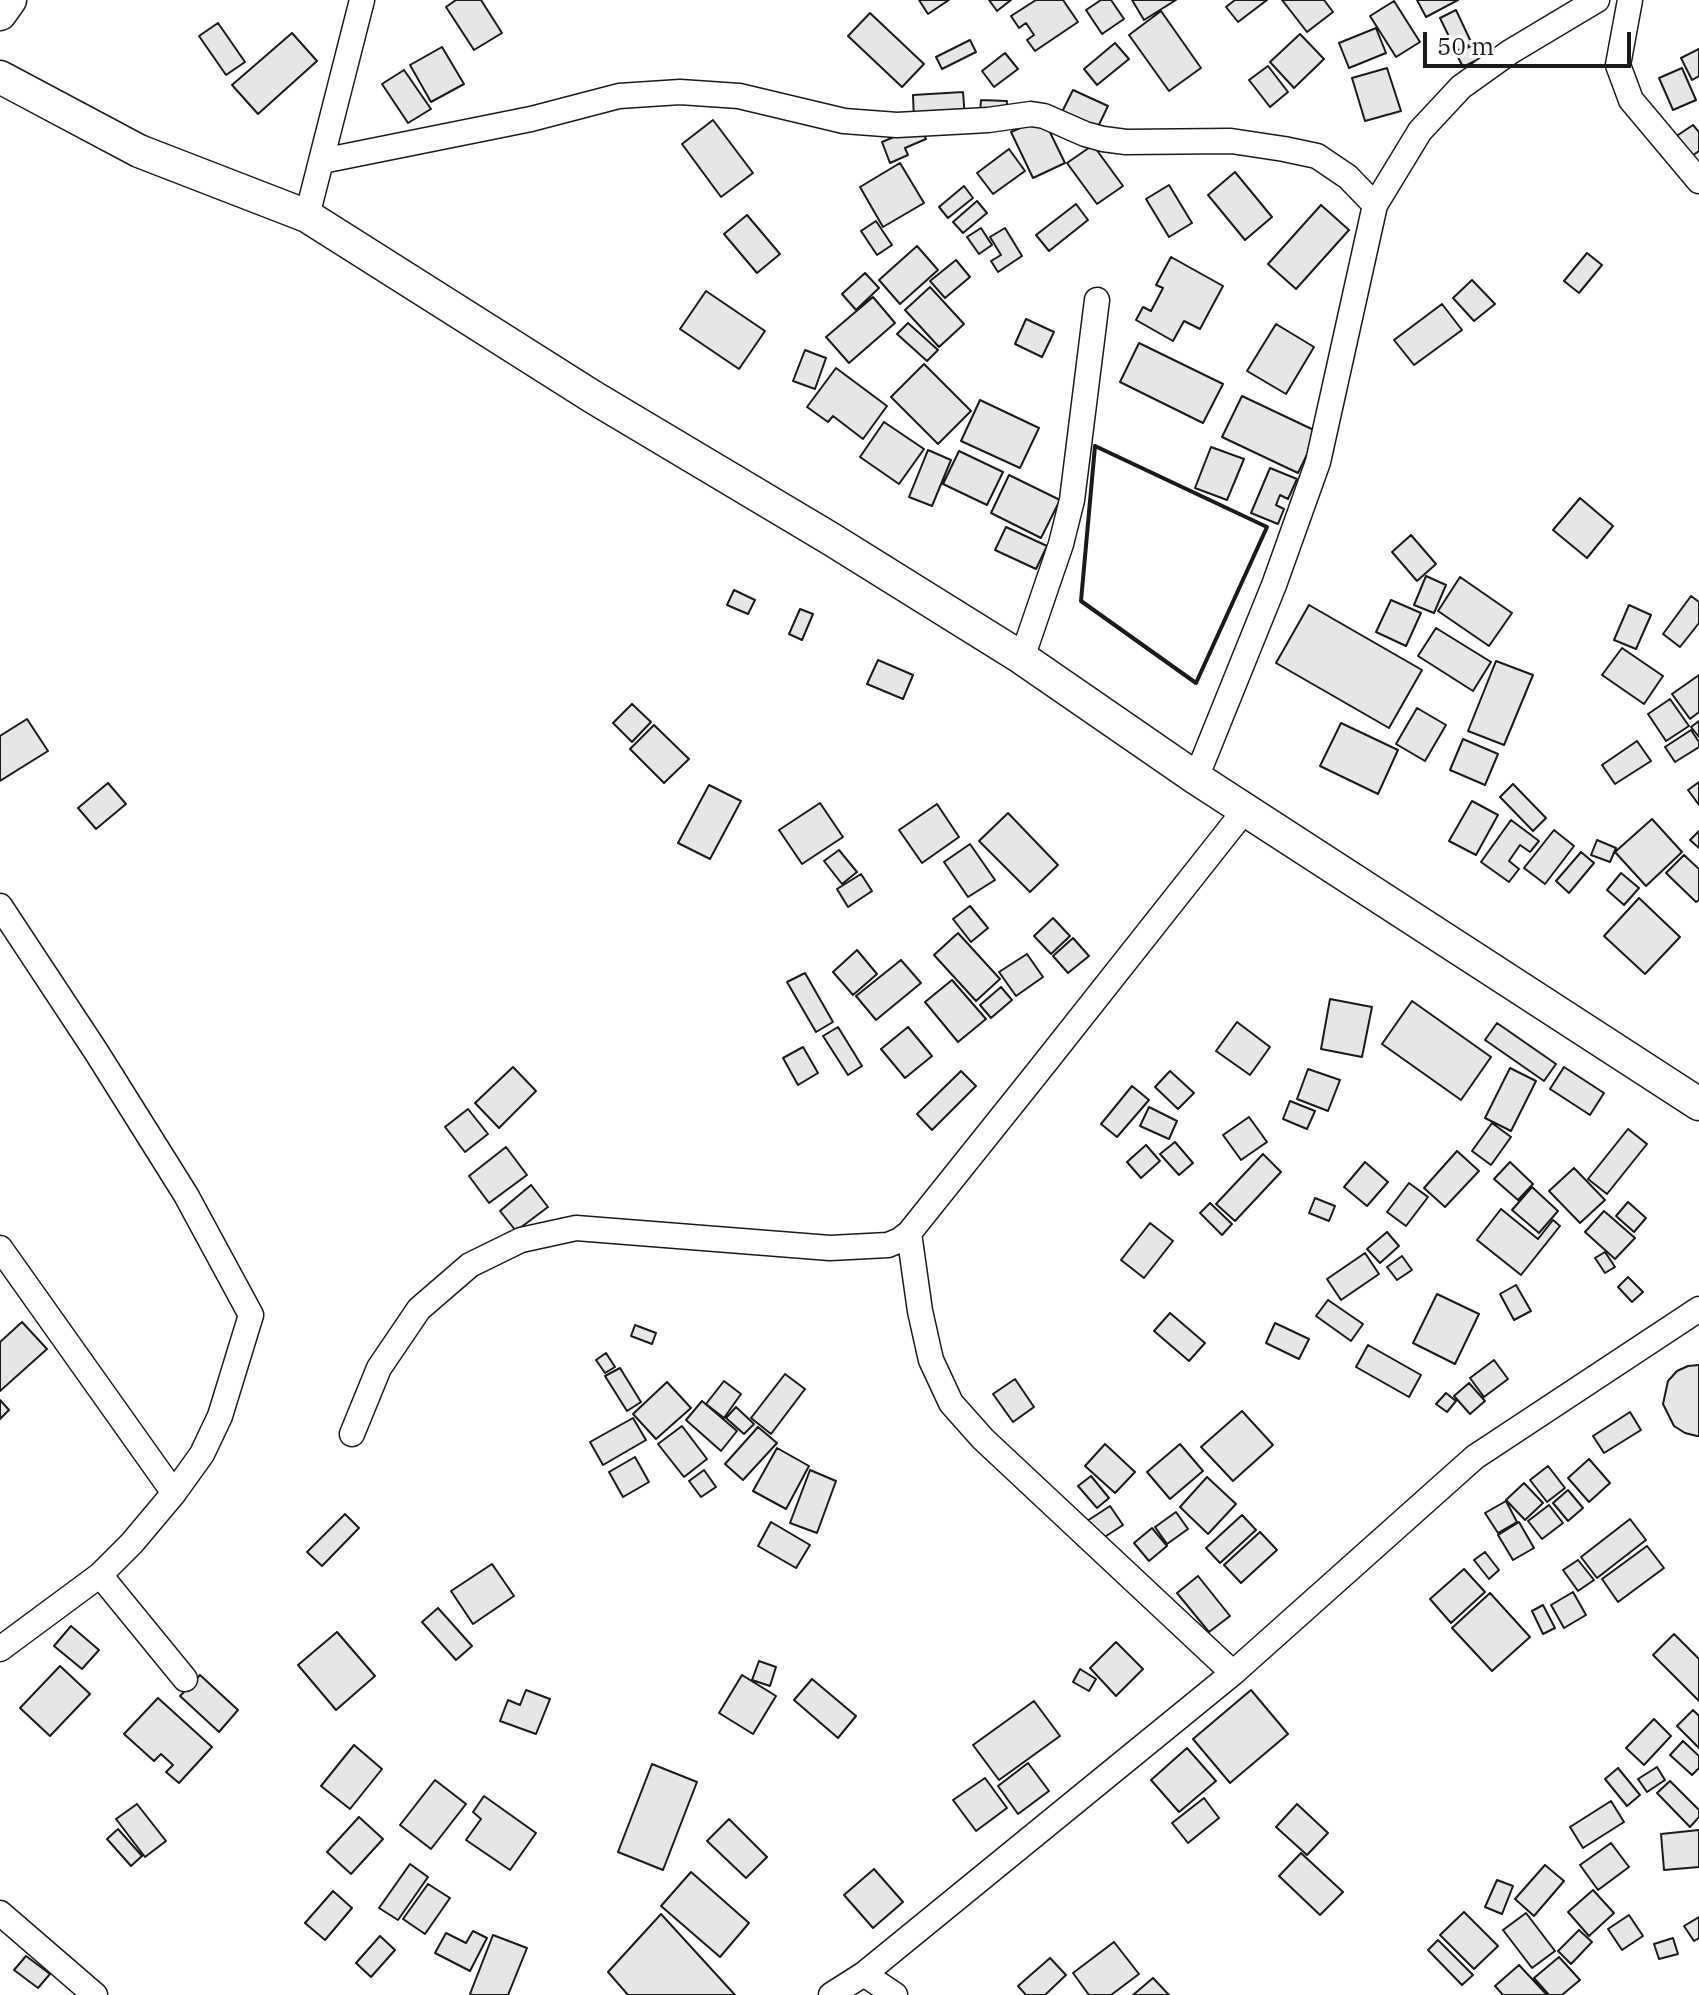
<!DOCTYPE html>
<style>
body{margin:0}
#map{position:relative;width:1699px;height:1995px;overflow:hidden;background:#fff;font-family:"IBM Plex Serif",serif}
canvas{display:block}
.scale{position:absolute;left:1423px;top:32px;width:208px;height:36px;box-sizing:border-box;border:4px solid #1a1a1a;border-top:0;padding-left:10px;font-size:24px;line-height:28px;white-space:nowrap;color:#1a1a1a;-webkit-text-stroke:6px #fff;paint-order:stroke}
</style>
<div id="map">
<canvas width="1699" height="1995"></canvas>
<div class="scale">50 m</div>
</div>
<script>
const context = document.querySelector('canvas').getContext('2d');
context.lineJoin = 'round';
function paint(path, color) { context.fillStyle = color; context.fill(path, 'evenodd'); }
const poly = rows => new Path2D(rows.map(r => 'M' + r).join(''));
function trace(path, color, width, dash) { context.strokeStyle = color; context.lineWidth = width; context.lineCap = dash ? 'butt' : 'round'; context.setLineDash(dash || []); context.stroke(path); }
const building = poly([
 [456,0,481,0,502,33,474,50,446,7,456,0],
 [919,0,949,0,928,14,919,0],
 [989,0,1011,0,997,11,989,0],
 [1036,0,1063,0,1078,22,1035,51,1027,40,1034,35,1026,23,1019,28,1011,16,1036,0],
 [1101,0,1111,0,1124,19,1102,34,1086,10,1101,0],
 [1132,0,1176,0,1144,20,1132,0],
 [1235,0,1267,0,1238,22,1226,7,1235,0],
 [1282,0,1324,0,1333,12,1307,32,1282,0],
 [1417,0,1458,0,1426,17,1417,0],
 [1394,1,1420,42,1396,57,1370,16,1394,1],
 [1456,10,1472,44,1456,51,1440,18,1456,10],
 [1161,11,1201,68,1169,91,1129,35,1161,11],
 [870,13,924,64,902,87,848,36,870,13],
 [218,23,245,62,226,75,199,36,218,23],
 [1376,28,1386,53,1349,68,1339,43,1376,28],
 [292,33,317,61,258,114,232,85,292,33],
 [1300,34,1324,59,1294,88,1270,62,1300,34],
 [970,40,976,52,942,69,936,57,970,40],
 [1115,43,1129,59,1097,85,1084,69,1115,43],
 [1473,45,1479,59,1463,67,1456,53,1473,45],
 [442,47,464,84,431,102,410,65,442,47],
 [1699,49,1699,76,1692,80,1681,58,1699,49],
 [1005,53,1018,69,994,87,982,71,1005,53],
 [1268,66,1288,92,1270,107,1249,80,1268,66],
 [1387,68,1401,111,1365,121,1352,78,1387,68],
 [1682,68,1696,100,1673,110,1659,78,1682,68],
 [404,70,431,109,408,123,382,84,404,70],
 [1073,90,1108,106,1095,133,1060,116,1073,90],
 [963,92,965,118,914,121,913,95,963,92],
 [981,100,1007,101,1006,115,980,114,981,100],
 [1043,118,1065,163,1033,178,1011,132,1043,118],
 [713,120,753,173,721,197,682,144,713,120],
 [1693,125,1699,132,1699,151,1689,158,1675,137,1693,125],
 [920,126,926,139,905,148,908,155,890,163,882,142,920,126],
 [1093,145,1123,186,1097,204,1067,163,1093,145],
 [1009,149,1025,171,993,194,977,173,1009,149],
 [900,163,924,203,883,227,860,187,900,163],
 [1235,172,1272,217,1245,240,1208,195,1235,172],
 [1169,185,1192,223,1169,237,1146,199,1169,185],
 [964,186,973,198,948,218,939,207,964,186],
 [977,201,987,213,963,233,953,222,977,201],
 [1076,204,1088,220,1049,251,1036,235,1076,204],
 [1321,205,1349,230,1296,289,1268,264,1321,205],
 [747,215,780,254,757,273,724,234,747,215],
 [876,221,892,245,877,255,861,231,876,221],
 [981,228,992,245,979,254,967,237,981,228],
 [1005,228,1022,256,998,272,991,261,1001,255,990,237,1005,228],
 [917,246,938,270,900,304,879,280,917,246],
 [1587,253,1602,265,1579,293,1564,281,1587,253],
 [1171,257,1223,286,1200,329,1184,321,1173,341,1136,320,1143,307,1151,311,1163,288,1156,285,1171,257],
 [956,260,970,277,945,298,930,281,956,260],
 [865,273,879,288,856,310,842,294,865,273],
 [1472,280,1495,304,1474,321,1453,298,1472,280],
 [930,287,964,324,939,347,905,310,930,287],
 [706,291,765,331,739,369,680,329,706,291],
 [873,297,895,323,849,363,826,337,873,297],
 [1442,304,1462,330,1414,365,1394,340,1442,304],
 [1026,319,1054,332,1042,357,1015,344,1026,319],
 [908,323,938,350,927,361,897,334,908,323],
 [1276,324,1314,347,1286,394,1247,371,1276,324],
 [1139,343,1223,384,1203,423,1120,382,1139,343],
 [805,350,826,358,815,389,793,381,805,350],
 [924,364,971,411,938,444,891,397,924,364],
 [836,368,887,406,863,439,833,416,828,422,807,407,836,368],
 [1242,396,1318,432,1298,473,1222,437,1242,396],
 [980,400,1039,428,1020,468,961,441,980,400],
 [884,422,924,449,899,484,860,457,884,422],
 [1211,447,1244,459,1227,500,1195,488,1211,447],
 [928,450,951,460,932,506,909,497,928,450],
 [959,451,1003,472,987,505,943,484,959,451],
 [1270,468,1297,479,1288,499,1280,495,1276,505,1284,509,1278,524,1251,513,1270,468],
 [1009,475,1060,500,1041,538,991,513,1009,475],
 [1580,498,1613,526,1587,558,1553,530,1580,498],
 [1006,527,1047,546,1036,569,995,550,1006,527],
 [1411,535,1436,564,1417,581,1392,552,1411,535],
 [1426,576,1446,585,1434,613,1414,605,1426,576],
 [1460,577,1512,613,1489,646,1438,611,1460,577],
 [734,590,755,600,748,614,727,605,734,590],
 [1691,596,1699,602,1699,623,1680,647,1663,634,1691,596],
 [1391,600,1421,613,1406,646,1376,632,1391,600],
 [1309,605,1422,670,1389,728,1276,663,1309,605],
 [1629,605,1651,615,1636,649,1614,640,1629,605],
 [800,609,813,614,802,640,789,634,800,609],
 [1436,628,1491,662,1473,691,1418,656,1436,628],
 [1622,648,1663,676,1644,704,1602,675,1622,648],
 [878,660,913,675,903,699,867,684,878,660],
 [1496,661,1533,675,1504,745,1468,731,1496,661],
 [1699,675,1699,712,1690,719,1672,694,1699,675],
 [1670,699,1689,726,1666,741,1648,714,1670,699],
 [632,704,651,722,632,742,613,723,632,704],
 [1417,708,1446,725,1425,761,1396,744,1417,708],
 [27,719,48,751,0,781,0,736,27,719],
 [1699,721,1699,737,1691,727,1699,721],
 [1341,723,1398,750,1378,794,1320,766,1341,723],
 [654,725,689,759,664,783,630,749,654,725],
 [1691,730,1699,742,1699,747,1675,762,1665,747,1691,730],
 [1463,739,1498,754,1485,785,1450,770,1463,739],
 [1637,741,1651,761,1615,784,1602,765,1637,741],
 [1699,782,1699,805,1688,790,1699,782],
 [108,783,126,804,96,829,78,808,108,783],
 [1513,784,1546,818,1533,831,1500,797,1513,784],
 [709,785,741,801,710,859,678,843,709,785],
 [1472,801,1498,815,1476,855,1449,841,1472,801],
 [820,803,843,837,802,864,779,830,820,803],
 [937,804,959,837,922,863,899,830,937,804],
 [1008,813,1058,865,1030,892,979,841,1008,813],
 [1652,819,1682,852,1646,886,1615,852,1652,819],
 [1511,820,1539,841,1530,852,1520,845,1509,861,1519,869,1509,882,1481,862,1511,820],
 [1554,830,1574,846,1545,884,1524,868,1554,830],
 [1699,831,1699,848,1690,840,1699,831],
 [1597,840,1616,848,1610,862,1591,855,1597,840],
 [970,844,995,880,968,897,944,862,970,844],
 [839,850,857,872,842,884,824,861,839,850],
 [1581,852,1594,863,1569,893,1556,881,1581,852],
 [1684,855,1699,869,1699,900,1696,902,1666,873,1684,855],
 [1621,873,1639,888,1624,905,1607,890,1621,873],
 [861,874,872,891,848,907,837,889,861,874],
 [1639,898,1680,937,1645,974,1604,936,1639,898],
 [970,906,988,928,971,942,953,919,970,906],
 [1053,918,1070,936,1051,954,1034,936,1053,918],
 [958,933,1000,979,976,1001,934,955,958,933],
 [1073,938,1089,956,1068,973,1053,956,1073,938],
 [857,950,877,974,853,995,833,972,857,950],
 [1027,954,1043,977,1016,996,999,972,1027,954],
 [901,960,921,983,876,1020,856,996,901,960],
 [805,973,833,1022,816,1032,787,982,805,973],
 [952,980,986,1019,958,1042,925,1002,952,980],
 [1001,987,1012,1000,991,1018,980,1005,1001,987],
 [1330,999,1372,1007,1362,1057,1321,1049,1330,999],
 [1412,1001,1491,1057,1461,1100,1382,1044,1412,1001],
 [1237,1022,1270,1047,1250,1075,1216,1051,1237,1022],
 [1497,1023,1556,1064,1544,1081,1485,1040,1497,1023],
 [838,1027,862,1066,848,1075,823,1036,838,1027],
 [908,1027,932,1056,905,1078,881,1049,908,1027],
 [803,1047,818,1073,798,1085,783,1058,803,1047],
 [513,1067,536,1091,499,1128,475,1103,513,1067],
 [1564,1067,1604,1093,1590,1115,1550,1089,1564,1067],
 [1510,1068,1536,1081,1511,1131,1485,1118,1510,1068],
 [1308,1069,1340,1080,1328,1111,1297,1099,1308,1069],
 [961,1071,976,1086,932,1130,917,1114,961,1071],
 [1170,1071,1194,1093,1178,1109,1155,1087,1170,1071],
 [1132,1086,1149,1100,1117,1137,1101,1124,1132,1086],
 [1290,1101,1315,1111,1307,1129,1283,1119,1290,1101],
 [1149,1107,1177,1121,1169,1139,1140,1126,1149,1107],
 [468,1109,488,1134,465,1152,445,1127,468,1109],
 [1249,1117,1267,1142,1241,1160,1223,1135,1249,1117],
 [1492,1123,1511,1137,1491,1165,1472,1151,1492,1123],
 [1628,1129,1647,1144,1607,1194,1588,1179,1628,1129],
 [1175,1142,1193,1163,1179,1175,1160,1154,1175,1142],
 [1146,1145,1160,1161,1141,1178,1127,1162,1146,1145],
 [506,1147,527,1175,489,1203,469,1176,506,1147],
 [1457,1151,1479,1171,1445,1207,1424,1188,1457,1151],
 [1263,1154,1281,1172,1235,1221,1216,1204,1263,1154],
 [1365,1162,1388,1182,1367,1206,1344,1187,1365,1162],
 [1510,1162,1533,1184,1518,1200,1494,1179,1510,1162],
 [1574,1168,1605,1200,1580,1223,1549,1191,1574,1168],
 [1409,1183,1428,1197,1406,1226,1387,1212,1409,1183],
 [531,1185,548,1207,516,1231,500,1211,531,1185],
 [1532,1187,1558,1211,1539,1233,1512,1210,1532,1187],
 [1315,1198,1335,1206,1329,1221,1309,1213,1315,1198],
 [1628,1202,1646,1218,1634,1232,1616,1216,1628,1202],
 [1210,1203,1232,1224,1222,1235,1200,1213,1210,1203],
 [1501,1209,1538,1239,1553,1220,1560,1226,1521,1275,1477,1240,1501,1209],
 [1604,1211,1635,1238,1615,1259,1585,1232,1604,1211],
 [1150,1223,1173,1241,1144,1278,1121,1260,1150,1223],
 [1387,1232,1399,1246,1380,1263,1367,1249,1387,1232],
 [1605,1252,1615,1267,1605,1273,1595,1258,1605,1252],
 [1365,1253,1379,1274,1341,1300,1327,1279,1365,1253],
 [1402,1256,1412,1270,1397,1280,1387,1267,1402,1256],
 [1628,1277,1643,1292,1632,1302,1618,1287,1628,1277],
 [1516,1285,1531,1311,1514,1320,1500,1294,1516,1285],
 [1437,1294,1479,1314,1455,1364,1413,1343,1437,1294],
 [1328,1300,1363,1324,1351,1341,1316,1316,1328,1300],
 [1170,1313,1205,1343,1189,1361,1154,1331,1170,1313],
 [22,1322,47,1349,0,1391,0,1342,22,1322],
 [1275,1323,1309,1339,1299,1359,1266,1343,1275,1323],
 [635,1325,656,1333,652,1344,631,1336,635,1325],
 [1368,1345,1421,1375,1409,1397,1356,1367,1368,1345],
 [606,1353,615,1367,605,1373,596,1360,606,1353],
 [1494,1360,1508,1379,1484,1397,1470,1378,1494,1360],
 [1699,1365,1699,1436,1697,1436,1685,1433,1674,1426,1663,1404,1668,1381,1677,1371,1688,1366,1699,1365],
 [620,1368,641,1402,627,1411,605,1376,620,1368],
 [785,1374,805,1389,771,1434,751,1418,785,1374],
 [1015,1379,1034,1407,1013,1422,993,1394,1015,1379],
 [724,1381,741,1394,724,1418,706,1404,724,1381],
 [667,1382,691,1408,656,1439,633,1414,667,1382],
 [1469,1383,1485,1401,1470,1414,1454,1396,1469,1383],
 [1446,1393,1456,1401,1447,1412,1436,1404,1446,1393],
 [0,1400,9,1410,0,1419,0,1400],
 [702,1401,737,1431,721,1451,686,1420,702,1401],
 [736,1407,754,1424,744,1434,726,1418,736,1407],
 [1242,1411,1273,1445,1233,1481,1201,1447,1242,1411],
 [1630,1412,1641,1430,1604,1453,1593,1436,1630,1412],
 [633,1418,646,1440,603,1465,590,1442,633,1418],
 [682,1426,707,1459,684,1477,658,1444,682,1426],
 [758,1427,777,1443,743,1480,725,1464,758,1427],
 [1105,1444,1135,1472,1115,1493,1085,1466,1105,1444],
 [1180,1444,1203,1471,1170,1499,1147,1472,1180,1444],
 [777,1448,809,1466,786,1509,753,1491,777,1448],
 [635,1457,649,1482,623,1497,609,1472,635,1457],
 [1589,1459,1610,1483,1589,1502,1568,1478,1589,1459],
 [1548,1466,1565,1488,1547,1502,1530,1480,1548,1466],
 [704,1470,716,1487,701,1497,689,1481,704,1470],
 [810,1470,836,1481,817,1533,790,1523,810,1470],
 [1091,1476,1109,1498,1097,1508,1078,1486,1091,1476],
 [1207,1477,1236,1504,1208,1534,1180,1507,1207,1477],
 [1524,1483,1543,1503,1525,1520,1506,1500,1524,1483],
 [1568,1490,1583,1508,1568,1521,1553,1503,1568,1490],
 [1506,1501,1517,1522,1498,1533,1485,1513,1506,1501],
 [1549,1505,1563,1523,1542,1539,1528,1521,1549,1505],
 [1110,1506,1123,1525,1097,1542,1084,1523,1110,1506],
 [1176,1512,1188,1529,1167,1544,1155,1527,1176,1512],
 [345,1514,359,1528,322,1566,307,1552,345,1514],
 [1242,1515,1256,1530,1220,1563,1206,1548,1242,1515],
 [1630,1519,1646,1540,1597,1578,1581,1557,1630,1519],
 [771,1522,810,1545,796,1568,758,1546,771,1522],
 [1519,1522,1534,1548,1513,1560,1498,1535,1519,1522],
 [1152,1528,1167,1546,1149,1561,1134,1543,1152,1528],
 [1260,1532,1277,1550,1241,1583,1224,1565,1260,1532],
 [1647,1546,1664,1568,1618,1602,1602,1579,1647,1546],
 [1485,1552,1499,1570,1489,1579,1474,1560,1485,1552],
 [1578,1560,1594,1580,1578,1591,1563,1570,1578,1560],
 [492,1564,514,1596,473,1624,451,1591,492,1564],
 [1464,1569,1485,1592,1451,1623,1430,1599,1464,1569],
 [1198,1576,1230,1616,1209,1632,1177,1593,1198,1576],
 [1573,1592,1586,1615,1564,1628,1551,1605,1573,1592],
 [1490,1593,1530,1637,1492,1671,1452,1628,1490,1593],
 [1543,1605,1555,1628,1543,1634,1532,1611,1543,1605],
 [438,1608,472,1646,456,1660,422,1622,438,1608],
 [71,1626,99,1650,82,1669,54,1646,71,1626],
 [337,1632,375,1676,336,1710,298,1665,337,1632],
 [1674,1634,1699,1659,1699,1701,1653,1655,1674,1634],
 [1116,1642,1143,1669,1116,1696,1090,1668,1116,1642],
 [759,1661,776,1667,770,1686,752,1680,759,1661],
 [60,1666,90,1694,50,1736,20,1708,60,1666],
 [1080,1669,1096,1679,1089,1691,1073,1682,1080,1669],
 [200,1675,238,1710,219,1732,180,1696,200,1675],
 [742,1675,776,1696,753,1734,719,1713,742,1675],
 [812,1679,856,1716,838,1738,794,1700,812,1679],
 [526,1690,550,1699,536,1734,500,1721,508,1700,520,1705,526,1690],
 [1251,1690,1288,1734,1230,1783,1193,1739,1251,1690],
 [158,1698,212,1747,179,1783,166,1772,173,1765,161,1754,154,1761,124,1734,158,1698],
 [1034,1701,1060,1736,999,1780,973,1745,1034,1701],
 [1693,1710,1699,1716,1699,1748,1677,1726,1693,1710],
 [1654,1719,1671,1736,1644,1765,1626,1748,1654,1719],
 [1683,1741,1699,1756,1699,1768,1692,1775,1670,1755,1683,1741],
 [354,1745,382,1769,350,1809,321,1786,354,1745],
 [1187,1748,1216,1781,1179,1812,1151,1780,1187,1748],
 [1028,1763,1049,1791,1018,1814,998,1786,1028,1763],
 [652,1764,697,1782,663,1870,618,1852,652,1764],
 [1657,1767,1665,1780,1647,1792,1638,1779,1657,1767],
 [1618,1768,1640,1795,1627,1806,1605,1779,1618,1768],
 [985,1778,1007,1808,976,1831,953,1800,985,1778],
 [435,1780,466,1804,431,1849,400,1825,435,1780],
 [1670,1781,1699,1810,1699,1817,1690,1827,1657,1793,1670,1781],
 [484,1796,536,1833,510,1870,466,1840,481,1819,473,1812,484,1796],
 [1204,1798,1219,1818,1188,1843,1172,1823,1204,1798],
 [1611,1801,1624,1822,1583,1848,1570,1827,1611,1801],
 [137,1804,166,1841,145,1857,116,1819,137,1804],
 [1297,1804,1328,1833,1307,1855,1276,1827,1297,1804],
 [359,1817,383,1839,351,1874,327,1852,359,1817],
 [729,1819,767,1857,746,1878,707,1841,729,1819],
 [118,1829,142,1856,131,1866,107,1839,118,1829],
 [1699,1830,1699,1867,1664,1870,1661,1834,1699,1830],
 [1611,1843,1629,1867,1598,1890,1580,1865,1611,1843],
 [1301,1853,1343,1892,1320,1915,1279,1876,1301,1853],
 [410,1864,428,1877,398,1920,379,1908,410,1864],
 [1545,1865,1564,1881,1534,1916,1515,1899,1545,1865],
 [874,1869,903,1902,873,1928,844,1895,874,1869],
 [691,1872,749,1923,720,1957,661,1906,691,1872],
 [1497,1880,1513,1886,1502,1914,1485,1907,1497,1880],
 [428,1884,450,1898,425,1934,403,1919,428,1884],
 [1593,1890,1614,1913,1589,1936,1568,1912,1593,1890],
 [333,1891,352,1908,325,1940,305,1923,333,1891],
 [1464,1912,1498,1946,1474,1969,1440,1935,1464,1912],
 [1526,1913,1555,1951,1532,1968,1503,1930,1526,1913],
 [661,1914,735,1995,628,1995,608,1972,661,1914],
 [1629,1915,1643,1936,1622,1950,1608,1929,1629,1915],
 [1699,1917,1699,1938,1694,1941,1684,1926,1699,1917],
 [1579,1930,1592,1942,1571,1964,1558,1951,1579,1930],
 [473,1931,487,1938,470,1971,435,1953,446,1933,466,1943,473,1931],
 [493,1935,527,1948,508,1995,473,1995,470,1994,493,1935],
 [380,1936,395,1950,371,1977,356,1963,380,1936],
 [1673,1938,1678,1954,1659,1959,1654,1944,1673,1938],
 [1438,1940,1473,1975,1462,1985,1428,1950,1438,1940],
 [1114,1942,1139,1974,1111,1995,1089,1995,1073,1973,1114,1942],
 [26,1956,50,1974,38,1988,14,1970,26,1956],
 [1559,1957,1580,1980,1562,1995,1549,1995,1534,1978,1559,1957],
 [1050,1958,1066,1975,1045,1995,1026,1995,1018,1986,1050,1958],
 [1519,1965,1547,1995,1503,1995,1495,1986,1519,1965],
 [1153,1978,1169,1995,1133,1995,1153,1978]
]);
const minor = poly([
 [1630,0,1618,65,1631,100,1699,181],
 [322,161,531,119,619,96,680,92,739,96,844,121,897,125,988,120,1031,114,1044,116,1085,134,1103,139,1126,142,1231,141,1284,149,1317,156,1348,177,1375,205],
 [307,216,362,0],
 [1022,658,1061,544,1072,500,1097,300],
 [1196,778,1274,585,1318,462,1375,205,1420,131,1461,87,1510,52,1597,0],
 [0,906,97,1053,186,1195,251,1315,220,1416,202,1454,174,1493,132,1543,100,1575,0,1649],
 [909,1233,920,1311,931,1360,951,1403,983,1439,1233,1673],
 [0,1248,174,1493],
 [352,1434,379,1368,419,1309,470,1265,521,1240,576,1228,830,1248,888,1245,900,1240,909,1233,1037,1073,1245,810],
 [100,1575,185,1679],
 [0,1913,95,1995],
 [864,1974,895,1995],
 [831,1995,864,1974,1233,1673,1475,1457,1699,1309]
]);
const tertiary = poly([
 [0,14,10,0],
 [0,77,139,151,307,216,593,397,831,539,1022,658,1196,778,1699,1104]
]);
const wall = poly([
 [1095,446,1267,527,1196,683,1081,601,1095,446]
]);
paint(building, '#e6e6e6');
trace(building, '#1a1a1a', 2);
trace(minor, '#1a1a1a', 27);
trace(tertiary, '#1a1a1a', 35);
trace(minor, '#fff', 24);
trace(tertiary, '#fff', 32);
trace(wall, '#1a1a1a', 4);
</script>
